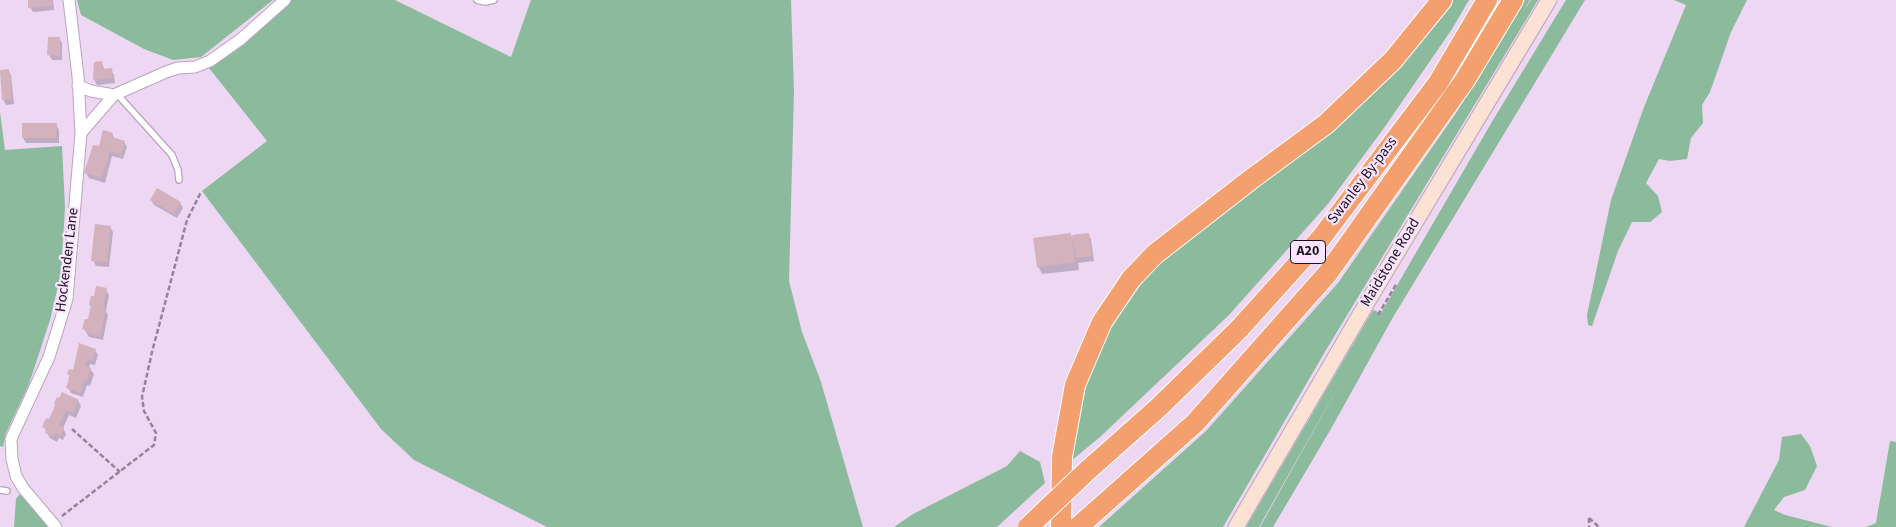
<!DOCTYPE html>
<style>
body{margin:0}
canvas{display:block;background:#edd7f2}
</style>
<canvas width="1896" height="527"></canvas>
<script>
const context = document.querySelector('canvas').getContext('2d');
context.lineJoin = 'round';
function paint(path, color) { context.fillStyle = color; context.fill(path, 'evenodd'); }
const poly = rows => new Path2D(rows.map(r => 'M' + r).join(''));
function trace(path, color, width, dash) { context.strokeStyle = color; context.lineWidth = width; context.lineCap = dash ? 'butt' : 'round'; context.setLineDash(dash || []); context.stroke(path); }
function write(font, color, halo, rows, align = 'center') {
  context.font = font + ' "Source Sans 3",sans-serif'; context.lineWidth = 4.5; context.setLineDash([]); context.textBaseline = 'middle'; context.strokeStyle = halo; context.fillStyle = color; for (const [text, x, y, turn = 0] of rows) {
    context.save(); context.translate(x, y); context.rotate((+turn || 0) * Math.PI / 180); context.textAlign = isNaN(turn) ? turn : align; if (halo) context.strokeText(text, 0, 0); context.fillText(text, 0, 0); context.restore();
  }
}
const green = poly([
 [77,0,273,0,201,57,173,60,144,49,81,15],
 [286,0,395,0,511,57,531,0,791,0,794,91,789,281,802,332,821,382,863,527,547,527,414,460,381,429,202,191,267,141,205,63],
 [1452,0,1469,0,1452,29,1384,128,1327,205,1229,315,1100,437,1071,461,1087,382,1112,324,1150,272,1431,28],
 [1525,0,1530,0,1523,12,1531,0,1538,0,1326,350,1223,527,1099,527,1206,431,1338,283,1456,113],
 [1566,0,1585,0,1392,319,1332,427,1273,527,1260,527,1347,371,1259,527,1246,527,1373,310,1381,313,1493,120],
 [1674,0,1747,0,1731,32,1710,92,1702,105,1703,123,1691,138,1687,159,1670,161,1659,159,1646,183,1658,196,1662,212,1650,222,1632,222,1618,251,1592,326,1588,325,1587,315,1611,200,1644,107,1686,5],
 [0,112,5,150,62,146,65,208,61,273,50,320,29,384,6,433,3,447,0,446],
 [1801,434,1810,446,1817,466,1805,490,1784,497,1774,510,1785,515,1832,527,1744,527,1779,460,1782,437],
 [1890,441,1896,442,1896,527,1866,527,1876,523],
 [1020,451,1040,462,1045,483,997,527,894,527,913,514,1007,466],
 [19,495,23,496,49,527,14,527,16,499]
]);
const shadow = poly([
 [29,0,53,0,54,10,33,12,30,7],
 [49,38,59,38,62,43,62,60,52,60,49,55],
 [101,62,105,70,111,70,114,75,115,83,97,85,94,79],
 [8,70,11,75,14,104,6,105,3,99],
 [56,124,59,130,59,143,26,143,23,138],
 [112,134,115,139,124,142,127,147,123,159,112,156,105,183,89,178,86,173,100,148],
 [151,200,180,203,183,208,177,218,154,205],
 [110,227,113,232,109,267,96,266,93,260],
 [1070,234,1074,241,1088,234,1091,239,1094,261,1078,263,1079,270,1042,274,1038,266],
 [106,290,109,295,106,311,108,315,103,340,89,337,84,329,89,321,92,308,90,305],
 [95,350,98,355,95,365,90,364,89,368,94,374,90,386,87,385,83,397,71,393,68,388,70,377,69,374,73,371],
 [57,399,78,401,81,406,76,418,69,415,63,428,66,434,63,440,59,438,57,442,50,438,44,427,50,421]
]);
const building = poly([
 [28,0,52,0,52,5,28,8],
 [48,37,60,37,60,56,47,55],
 [102,61,103,69,112,68,113,78,93,80,94,62],
 [9,69,12,99,2,100,0,70],
 [22,123,57,123,56,138,22,138],
 [103,130,113,133,112,137,125,141,121,155,110,151,102,178,84,173,93,145,99,146],
 [157,188,181,202,174,214,150,200],
 [95,224,111,226,107,262,91,261],
 [1071,233,1075,262,1037,267,1033,238],
 [1089,233,1092,256,1076,258,1072,235],
 [96,286,107,288,103,308,106,309,100,336,85,332,86,330,82,329,85,319,88,319,91,306,89,305,91,296,94,296],
 [79,343,96,349,92,361,87,359,85,366,91,368,87,381,84,380,80,393,66,388,69,379,68,379,70,375,67,374,69,369,73,370],
 [62,392,79,400,73,413,66,410,59,425,64,427,61,436,56,433,54,437,45,433,47,429,42,427,46,418,49,419,56,404,54,403,57,397,59,398]
]);
const path = poly([
 [1378,315,1397,283],
 [72,429,120,472],
 [62,516,154,445,156,433,144,411,142,397,152,352,187,220,201,192],
 [1589,518,1599,527],
 [1589,518,1589,527]
]);
const lane = poly([
 [477,0,485,2,494,0],
 [117,94,172,155,178,170,179,180],
 [0,490,7,491]
]);
const street = poly([
 [78,86,91,91,114,95],
 [81,133,114,95,166,72,178,68,195,67,210,61,241,39,285,0],
 [56,527,23,488,16,476,12,459,11,439,49,357,67,299,81,133,78,76,69,0]
]);
const secondary = poly([
 [1236,527,1368,301,1549,0]
]);
const highway = poly([
 [1088,470,1159,407,1239,329,1321,238,1438,83,1487,0],
 [1061,527,1062,457,1075,385,1102,322,1131,279,1155,254,1250,180,1326,124,1393,60,1442,0],
 [1078,527,1195,423,1328,273,1465,80,1513,0]
]);
const highwayBridge = poly([
 [1028,527,1088,470]
]);
const shields = [
 [1308,252,35]
];
const shieldNames = [
 ["A20",1308,252]
];
const streetNames = [
 ["Swanley By-pass",1363,181,-53],
 ["Hockenden Lane",68,260,-83],
 ["Maidstone Road",1391,263,-59]
];
paint(green, '#8cba9d');
paint(shadow, '#0003');
paint(building, '#d3b1bd');
trace(lane, '#baa5be', 8);
trace(street, '#baa5be', 13);
trace(secondary, '#baa5be', 17);
trace(highway, '#fff', 22);
trace(path, '#948498', 2.5, [5, 2.5]);
trace(lane, '#fff', 5.5);
trace(street, '#fff', 11);
trace(secondary, '#fbe2d4', 15);
trace(highway, '#f3a06e', 20);
trace(highwayBridge, '#fff', 22, []);
trace(highwayBridge, '#f3a06e', 20);
for (const [x, y, w] of shields) { const box = new Path2D(); box.roundRect(x - w / 2, y - 11.5, w, 23, 4); context.fillStyle = '#fae4ff'; context.fill(box); trace(box, '#19121b', 1); }
write('bold 14px', '#19121b', null, shieldNames);
write('15px', '#19121b', '#fae4ff', streetNames);
</script>
